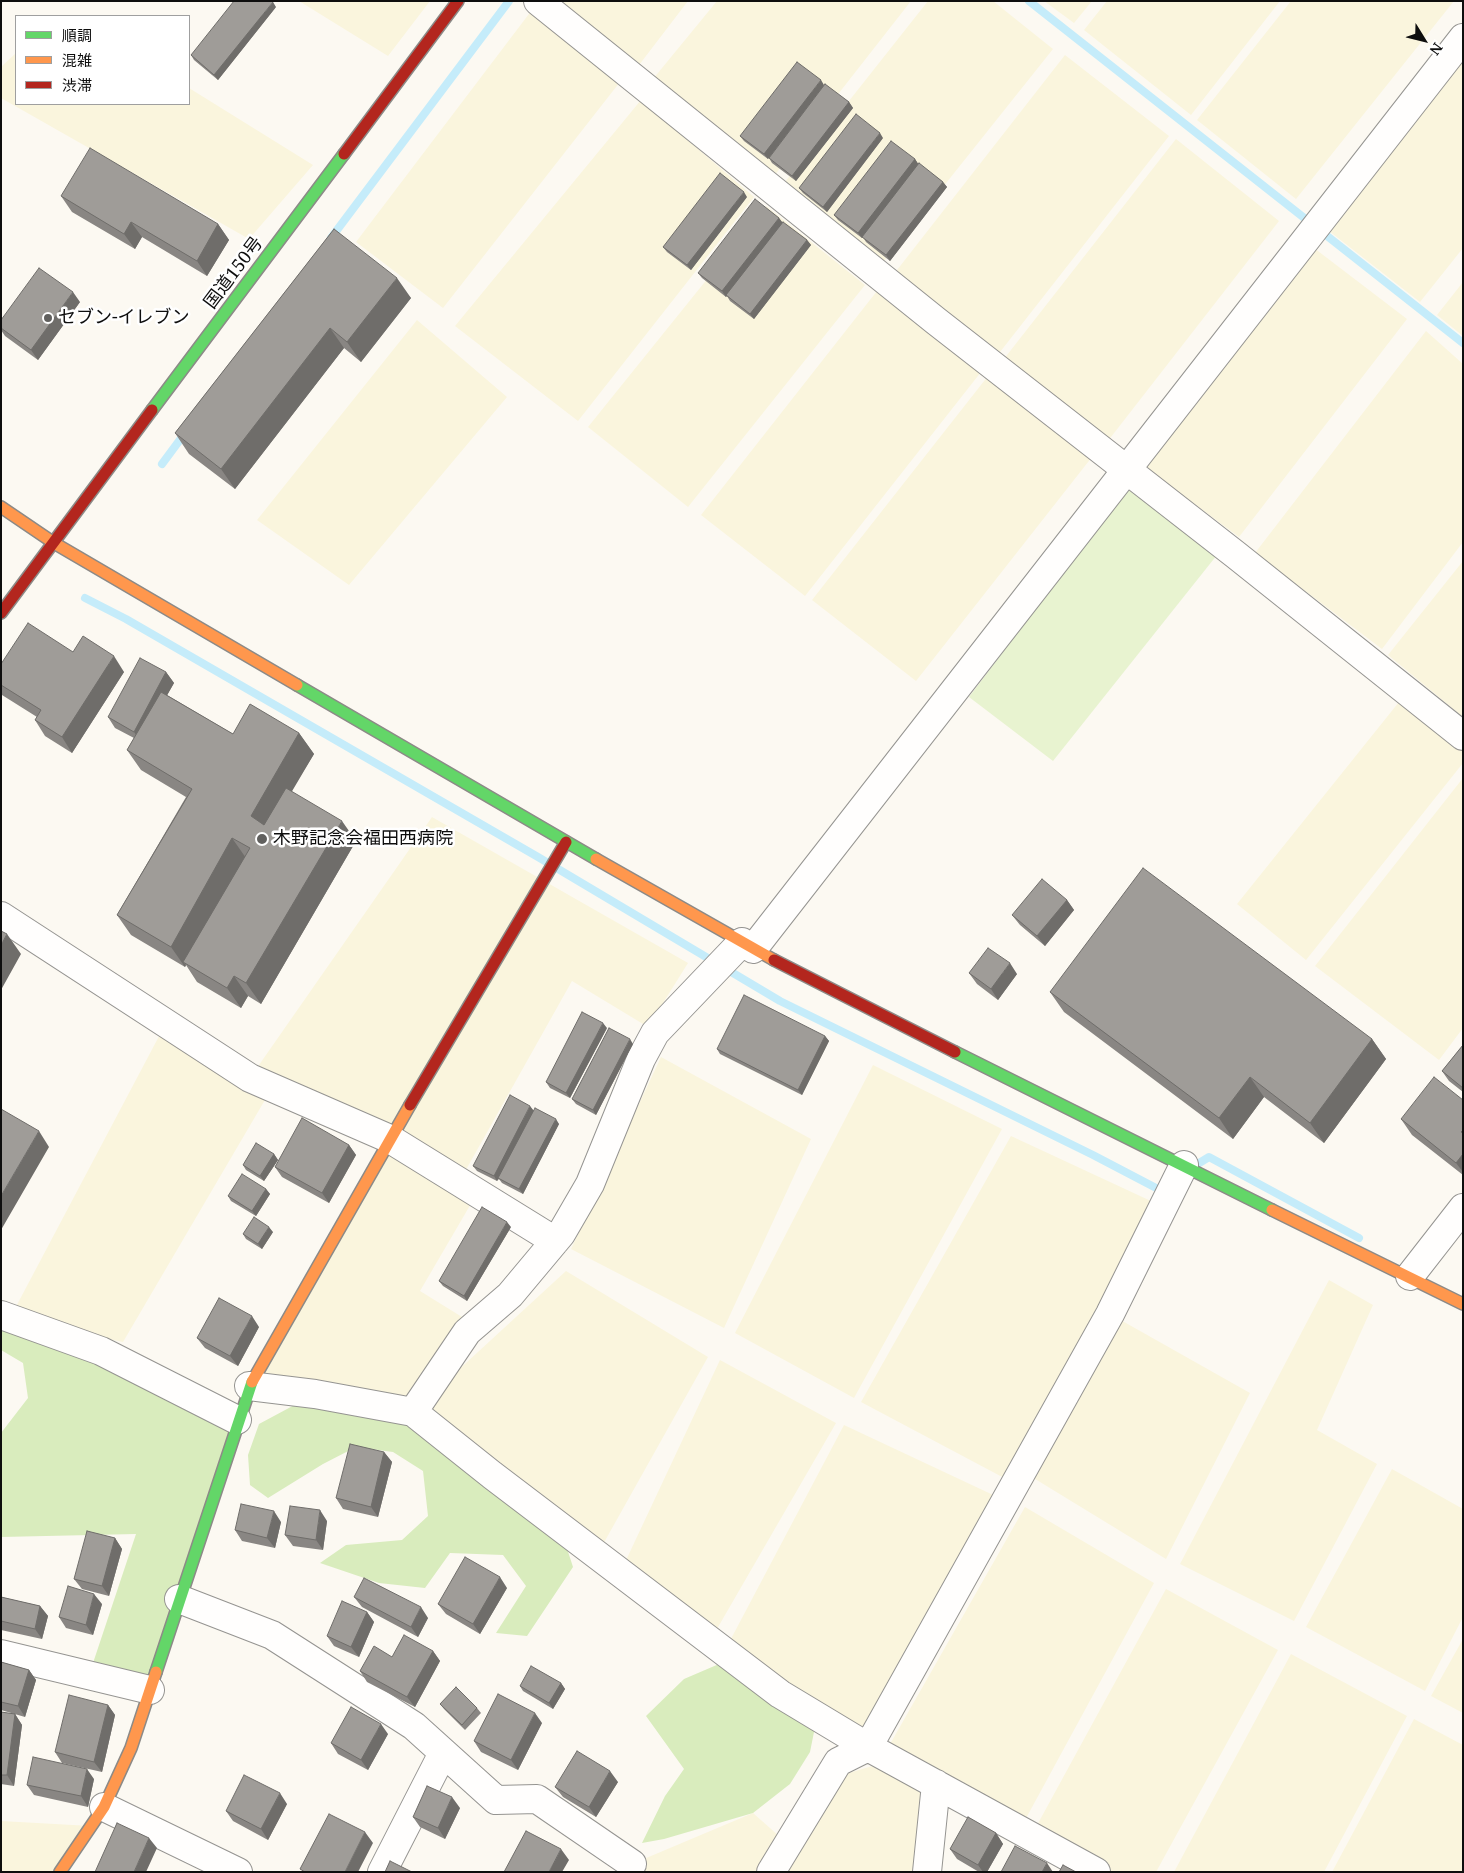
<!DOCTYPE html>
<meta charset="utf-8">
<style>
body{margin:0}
#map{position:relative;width:1464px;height:1873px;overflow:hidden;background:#fcf9f2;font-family:"Noto Serif","Noto Sans JP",serif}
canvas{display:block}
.frame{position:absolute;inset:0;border:2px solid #0e0e0e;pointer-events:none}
.legend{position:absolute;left:15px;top:15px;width:175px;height:90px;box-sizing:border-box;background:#fff;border:1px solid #9f9f9f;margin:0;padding:6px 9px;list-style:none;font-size:15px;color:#0e0e0e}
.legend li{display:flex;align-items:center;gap:10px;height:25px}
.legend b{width:25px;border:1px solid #9f9f9f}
.north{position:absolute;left:1399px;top:15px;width:50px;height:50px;-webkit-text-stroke:4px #fff;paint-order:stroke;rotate:126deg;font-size:14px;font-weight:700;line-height:20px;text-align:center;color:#0e0e0e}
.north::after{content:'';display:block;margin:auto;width:18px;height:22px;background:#0e0e0e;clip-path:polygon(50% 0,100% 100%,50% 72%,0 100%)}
</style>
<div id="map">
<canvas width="1464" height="1873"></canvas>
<div class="frame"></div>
<ul class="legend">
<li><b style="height:6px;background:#63d668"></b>順調</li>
<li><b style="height:6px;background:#ff974d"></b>混雑</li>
<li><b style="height:6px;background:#b3261e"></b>渋滞</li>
</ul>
<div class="north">N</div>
</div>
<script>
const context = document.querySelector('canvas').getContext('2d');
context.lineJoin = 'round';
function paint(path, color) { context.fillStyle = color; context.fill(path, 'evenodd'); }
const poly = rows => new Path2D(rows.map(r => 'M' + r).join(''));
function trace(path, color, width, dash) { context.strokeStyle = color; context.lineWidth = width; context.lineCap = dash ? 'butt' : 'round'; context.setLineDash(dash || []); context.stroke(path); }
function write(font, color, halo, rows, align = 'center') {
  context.font = font + ' "Noto Serif","Noto Sans JP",serif'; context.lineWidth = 5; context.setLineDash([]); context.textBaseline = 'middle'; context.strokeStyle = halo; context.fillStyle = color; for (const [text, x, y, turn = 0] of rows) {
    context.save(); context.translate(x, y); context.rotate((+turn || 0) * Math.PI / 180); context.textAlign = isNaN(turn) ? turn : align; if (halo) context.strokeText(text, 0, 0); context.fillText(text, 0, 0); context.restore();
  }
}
const farmland = poly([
 [299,1,430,1,388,56],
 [546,1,688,1,636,69],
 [717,1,911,1,767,185,644,90],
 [928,1,993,1,1053,49,876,271,777,192],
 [1044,1,1092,1,1074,23],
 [1107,1,1280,1,1191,115,1084,30],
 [1291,1,1454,1,1296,199,1197,120],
 [538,2,627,73,443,308,356,242],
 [1463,46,1463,248,1420,302,1324,227],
 [16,53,16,104,189,104,189,88,313,165,249,239,1,98,1,67],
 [1065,55,1169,136,993,361,890,279],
 [641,100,754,197,578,421,455,326],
 [1176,139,1279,221,1104,446,1000,364],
 [766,206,865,285,688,507,588,427],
 [1314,248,1407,319,1239,537,1142,465],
 [1463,282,1463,336,1437,315],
 [877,291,981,372,805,596,701,515],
 [417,320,507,397,349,585,257,520],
 [1426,331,1463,364,1463,542,1382,649,1255,553],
 [988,376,1092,457,916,681,812,600],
 [1463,561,1463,717,1388,655],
 [1403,697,1463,749,1463,763,1306,960,1237,904],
 [1463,778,1463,1028,1439,1060,1315,966],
 [432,817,688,963,648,1027,572,981,463,1175,272,1088,123,1342,10,1318,166,1023,252,1075],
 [661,1057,811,1139,724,1328,571,1249],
 [873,1065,1002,1129,854,1398,735,1333],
 [1011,1136,1153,1202,1006,1479,861,1402],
 [384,1150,472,1202,420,1291,475,1325,416,1409,566,1271,708,1357,597,1555,492,1475,249,1386],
 [1329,1280,1373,1305,1317,1430,1377,1464,1294,1621,1180,1564],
 [1110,1314,1250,1393,1166,1559,1022,1471],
 [720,1360,836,1423,710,1641,620,1573],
 [844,1425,1006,1501,868,1747,724,1652],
 [1392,1469,1463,1509,1463,1617,1425,1691,1306,1627],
 [1025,1507,1154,1583,1018,1833,881,1760],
 [1166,1589,1278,1650,1156,1872,1091,1872,1030,1838],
 [1463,1639,1463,1713,1431,1696],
 [1291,1654,1407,1716,1324,1872,1174,1872],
 [1414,1719,1463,1745,1463,1872,1332,1872],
 [876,1765,934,1800,927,1872,628,1872,632,1864,753,1813,788,1844,828,1779],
 [1,1821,91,1826,60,1872,1,1872]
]);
const green = poly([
 [1129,486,1217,555,1053,761,969,697]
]);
const forest = poly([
 [10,1318,234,1431,150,1690,89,1675,136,1534,1,1537,1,1433,28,1398,23,1363,1,1350,1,1324],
 [315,1394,413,1412,560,1527,573,1567,527,1636,496,1633,526,1586,503,1555,450,1553,425,1588,379,1583,320,1563,346,1545,402,1540,428,1516,423,1471,393,1452,356,1447,323,1464,268,1498,250,1485,248,1455,259,1424],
 [733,1658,817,1717,810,1752,790,1784,753,1813,664,1839,642,1843,665,1796,684,1769,646,1716,684,1679]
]);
const stream = poly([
 [1029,1,1463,343],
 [331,238,509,1],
 [162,464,185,433],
 [85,598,126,619,538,857,780,1001,1093,1155,1158,1189,1165,1185],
 [1196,1165,1209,1157,1359,1238]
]);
const street = poly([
 [538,1,936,321,1236,555,1463,736],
 [1,916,250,1078,390,1139,555,1241],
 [753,949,1463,38],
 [1410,1276,1463,1208],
 [1,1315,101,1351,237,1420],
 [249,1386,315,1394,413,1412,467,1332,510,1295,561,1234,590,1184,641,1059,655,1033,742,942],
 [413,1412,492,1475,780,1694,868,1747,1096,1872],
 [179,1599,272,1635,414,1726,496,1800,537,1799,632,1864],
 [1,1654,150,1690],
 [104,1807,238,1872],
 [382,1872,443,1753],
 [771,1872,838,1762,868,1747,1110,1314,1184,1165],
 [927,1872,936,1784]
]);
const fast = poly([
 [152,410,344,154],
 [297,685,596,859],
 [955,1052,1272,1210],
 [156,1672,252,1382]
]);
const slow = poly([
 [1,507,54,543,297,685],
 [596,859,774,960],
 [1272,1210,1463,1304],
 [252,1382,410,1105],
 [60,1872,104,1807,131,1748,156,1672]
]);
const jam = poly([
 [344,154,458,1],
 [1,613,152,410],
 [774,960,955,1052],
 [410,1105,566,842]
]);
const wall = poly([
 [276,7,218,80,194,60,191,55],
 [824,85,849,102,853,108,796,181,772,163,769,158,787,134,768,159,744,141,740,136],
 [883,138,827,212,803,193,799,188],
 [915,159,918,164,943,182,947,187,890,261,866,242,863,237,862,238,838,220,834,215],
 [61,196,218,224,229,240,207,276,142,237,135,249,72,212],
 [747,197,691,270,667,252,663,247],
 [779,218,782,223,807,240,811,245,754,319,730,301,727,296,726,297,702,278,698,273],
 [334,229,411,298,361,362,344,348,235,489,189,454,175,433],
 [80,302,38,360,5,336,1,330,1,320],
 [73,652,124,672,72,753,45,736,35,720,37,717,2,695,1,693,1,664],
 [166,672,174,683,167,695,233,734,299,733,314,754,291,791,356,841,261,1004,248,996,241,1008,197,982,186,965,185,967,131,935,117,915,186,797,141,770,127,750,134,738,115,728,108,717],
 [1067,900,1074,910,1045,946,1020,925,1012,915],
 [969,973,1017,974,998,1000,977,984],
 [1050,992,1372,1039,1386,1059,1324,1143,1264,1097,1233,1139,1064,1012],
 [607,1028,570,1098,550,1088,546,1082],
 [825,1036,829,1041,802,1095,720,1054,717,1049],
 [633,1044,596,1115,576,1104,572,1099],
 [1463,1045,1463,1092,1449,1081,1442,1071],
 [1463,1100,1463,1175,1412,1135,1401,1119],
 [534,1110,559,1124,523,1194,502,1183,499,1179,497,1181,477,1171,473,1166],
 [349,1145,356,1155,329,1203,282,1177,275,1167],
 [274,1154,278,1160,264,1181,246,1170,243,1165],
 [266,1189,270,1194,256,1216,231,1201,228,1196],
 [511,1227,467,1301,443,1286,439,1281],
 [273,1232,262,1249,246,1239,243,1234],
 [259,1327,238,1366,205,1348,197,1338],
 [384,1452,392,1462,378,1517,343,1509,336,1498],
 [327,1521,323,1550,293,1546,285,1535],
 [281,1522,275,1548,242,1541,235,1530],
 [115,1538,122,1549,109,1596,82,1589,74,1579],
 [507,1588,480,1634,446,1614,438,1604],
 [1,1597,40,1606,48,1616,42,1639,1,1630],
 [354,1597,428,1618,418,1637,362,1607],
 [102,1604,93,1635,66,1628,59,1617],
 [367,1612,374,1622,359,1657,334,1646,327,1636],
 [433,1651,440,1661,415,1707,367,1682,360,1671,392,1657],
 [1,1662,29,1670,36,1680,25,1717,1,1710],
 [561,1683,565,1689,553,1709,523,1691,520,1686],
 [440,1704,477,1708,481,1713,465,1730,444,1709],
 [108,1705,115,1715,102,1772,62,1763,55,1752],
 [1,1712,15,1714,22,1725,14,1786,1,1784],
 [542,1723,518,1770,481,1752,474,1741],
 [388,1734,368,1770,338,1754,331,1743],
 [94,1779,88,1807,34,1795,27,1785],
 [618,1782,596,1817,563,1797,555,1787],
 [287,1804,268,1840,233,1821,226,1811],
 [460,1808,445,1839,420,1827,413,1817],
 [996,1833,1003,1844,987,1872,979,1872,957,1859,950,1849]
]);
const shadedWall = poly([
 [273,2,276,7,218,80,214,75],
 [821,80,824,85,768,159,764,154],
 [849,102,853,108,796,181,792,176],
 [880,133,883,138,827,212,823,207],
 [915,159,919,165,862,238,858,233],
 [943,182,947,187,890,261,886,255],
 [744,192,747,197,691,270,687,265],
 [779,218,783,223,726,297,722,291],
 [131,222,142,237,135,249,124,234],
 [218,224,229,240,207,276,197,261],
 [807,240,811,245,754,319,750,314],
 [397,278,411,298,361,362,347,342],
 [73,292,80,302,38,360,31,350],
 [330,328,344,348,235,489,221,469],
 [114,656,124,672,72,753,62,737],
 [166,672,174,683,141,742,134,732],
 [299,733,314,754,265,837,251,816],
 [342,821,356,841,261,1004,246,983],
 [232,838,246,858,183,962,186,965,185,967,171,947],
 [1067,900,1074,910,1045,946,1037,936],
 [7,934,21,954,1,990,1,945],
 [1010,963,1017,974,998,1000,991,989],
 [234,976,248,996,241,1008,227,988],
 [603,1023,607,1028,570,1098,566,1093],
 [825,1036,829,1041,802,1095,798,1090],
 [630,1039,633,1044,596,1115,593,1110],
 [1372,1039,1386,1059,1324,1143,1310,1123],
 [1250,1077,1264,1097,1233,1139,1219,1118],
 [530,1106,534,1111,497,1181,494,1176],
 [556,1119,559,1124,523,1194,519,1189],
 [39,1131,49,1147,1,1230,1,1196],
 [349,1145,356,1155,329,1203,322,1193],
 [274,1154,278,1160,264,1181,260,1176],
 [1463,1154,1463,1172,1456,1163],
 [266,1189,270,1194,256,1216,252,1211],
 [507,1222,511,1227,467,1301,464,1296],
 [269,1227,273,1232,262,1249,258,1244],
 [252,1316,259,1327,238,1366,230,1356],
 [384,1452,392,1462,378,1517,371,1507],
 [320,1510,327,1521,323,1550,316,1540],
 [274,1511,281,1522,275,1548,267,1538],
 [115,1538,122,1549,109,1596,102,1586],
 [500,1577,507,1588,480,1634,473,1624],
 [94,1594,102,1604,93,1635,86,1625],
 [40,1606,48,1616,42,1639,35,1629],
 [421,1607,428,1618,418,1637,411,1627],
 [367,1612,374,1622,359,1657,351,1647],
 [433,1651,440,1661,415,1707,407,1697],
 [29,1670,36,1680,25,1717,18,1706],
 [561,1683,565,1689,553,1709,549,1703],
 [108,1705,115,1715,102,1772,94,1762],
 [535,1713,542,1723,518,1770,511,1760],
 [15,1714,22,1725,14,1786,7,1775],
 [381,1724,388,1734,368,1770,361,1760],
 [87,1769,94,1779,88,1807,81,1796],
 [610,1771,618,1782,596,1817,589,1807],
 [280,1793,287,1804,268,1840,261,1829],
 [452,1797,460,1808,445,1839,438,1828],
 [365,1832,373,1843,358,1872,345,1872],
 [996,1833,1003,1844,987,1872,983,1872,978,1865],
 [149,1838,157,1848,146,1872,134,1872],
 [561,1849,569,1860,562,1872,549,1872],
 [1047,1863,1053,1872,1042,1872]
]);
const building = poly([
 [234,1,272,1,273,2,214,75,191,55,234,1],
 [797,62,821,80,764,154,740,136,797,62],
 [825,84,849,102,792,176,769,158,825,84],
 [856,114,880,133,823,207,799,188,856,114],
 [891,141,915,159,858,233,834,215,891,141],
 [90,148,218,224,197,261,131,222,124,234,61,196,90,148],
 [919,163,943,182,886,255,862,237,919,163],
 [720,173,744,192,687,265,663,247,720,173],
 [755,199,779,218,722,291,698,273,755,199],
 [783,222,807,240,750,314,726,295,783,222],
 [334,229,397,278,347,342,330,328,221,469,175,433,334,229],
 [39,268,73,292,31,350,1,328,1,320,39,268],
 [28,623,73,652,83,636,114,656,62,737,35,720,41,710,1,685,1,664,28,623],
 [140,658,166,672,134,732,108,717,140,658],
 [161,692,233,734,250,704,299,733,251,816,264,825,286,788,342,821,246,983,234,976,227,988,183,962,250,848,232,838,171,947,117,915,192,789,127,750,161,692],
 [1143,868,1372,1039,1310,1123,1250,1077,1219,1118,1050,992,1143,868],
 [1042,879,1067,900,1037,936,1012,915,1042,879],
 [1,931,7,934,1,945,1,931],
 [988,948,1010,963,991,989,969,973,988,948],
 [744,995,825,1036,798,1090,717,1049,744,995],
 [582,1012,603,1023,566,1093,546,1082,582,1012],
 [609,1028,630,1039,593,1110,572,1099,609,1028],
 [1463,1045,1463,1088,1442,1071,1463,1045],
 [1434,1077,1463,1100,1463,1130,1461,1132,1463,1133,1463,1154,1456,1163,1401,1119,1434,1077],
 [510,1095,530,1106,494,1176,473,1166,510,1095],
 [535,1108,556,1119,519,1189,498,1178,535,1108],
 [1,1109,39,1131,1,1196,1,1109],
 [302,1118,349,1145,322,1193,275,1167,302,1118],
 [256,1143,274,1154,260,1176,243,1165,256,1143],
 [242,1174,266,1189,252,1211,228,1196,242,1174],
 [482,1207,507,1222,464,1296,439,1281,482,1207],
 [254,1217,269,1227,258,1244,243,1234,254,1217],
 [219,1298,252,1316,230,1356,197,1338,219,1298],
 [350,1444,384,1452,371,1507,336,1498,350,1444],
 [241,1504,274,1511,267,1538,235,1530,241,1504],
 [290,1506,320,1510,316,1540,285,1535,290,1506],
 [87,1531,115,1538,102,1586,74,1579,87,1531],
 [465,1557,500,1577,473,1624,438,1604,465,1557],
 [364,1578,421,1607,411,1627,354,1597,364,1578],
 [68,1586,94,1594,86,1625,59,1617,68,1586],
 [1,1597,40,1606,35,1629,1,1621,1,1597],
 [342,1601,367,1612,351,1647,327,1636,342,1601],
 [404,1635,433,1651,407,1697,360,1671,374,1646,392,1657,404,1635],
 [1,1662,29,1670,18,1706,1,1702,1,1662],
 [531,1666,561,1683,549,1703,520,1686,531,1666],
 [456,1687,477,1708,462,1725,440,1704,456,1687],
 [498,1694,535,1713,511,1760,474,1741,498,1694],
 [69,1695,108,1705,94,1762,55,1752,69,1695],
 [351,1707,381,1724,361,1760,331,1743,351,1707],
 [1,1712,15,1714,7,1775,1,1775,1,1712],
 [577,1751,610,1771,589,1807,555,1787,577,1751],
 [33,1757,87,1769,81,1796,27,1785,33,1757],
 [244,1775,280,1793,261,1829,226,1811,244,1775],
 [427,1786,452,1797,438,1828,413,1817,427,1786],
 [329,1814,365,1832,345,1872,305,1872,300,1869,329,1814],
 [968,1817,996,1833,978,1865,950,1849,968,1817],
 [117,1823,149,1838,134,1872,95,1872,117,1823],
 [526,1831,561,1849,549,1872,504,1872,526,1831],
 [1015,1846,1047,1863,1042,1872,1001,1872,1015,1846],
 [390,1861,412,1872,385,1872,390,1861],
 [1063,1865,1076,1872,1059,1872,1063,1865]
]);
const markers = [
 [48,318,5,"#61605e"],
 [262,839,6,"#61605e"]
];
const streetNames = [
 ["国道150号",234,273,-53]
];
const poiNames = [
 ["セブン-イレブン",58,318],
 ["木野記念会福田西病院",273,839]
];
paint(farmland, '#faf5dd');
paint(green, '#e8f3d0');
paint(forest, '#d9ecbd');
trace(stream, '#c5ecfa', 8);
trace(street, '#959491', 30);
trace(fast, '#8c8a87', 14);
trace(slow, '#8c8a87', 14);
trace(jam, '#8c8a87', 14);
trace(street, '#fffefd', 28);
trace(fast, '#63d668', 11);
trace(slow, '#ff974d', 11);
trace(jam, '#b3261e', 11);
paint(wall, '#898683');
paint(shadedWall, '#6f6d6a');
paint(building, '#9f9c98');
trace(building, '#6f6d6a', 1);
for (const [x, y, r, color] of markers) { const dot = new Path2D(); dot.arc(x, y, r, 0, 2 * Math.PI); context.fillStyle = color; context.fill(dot); trace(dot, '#fff', 2); }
write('18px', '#0e0e0e', '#fff', streetNames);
write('18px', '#0e0e0e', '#fff', poiNames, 'left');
</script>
